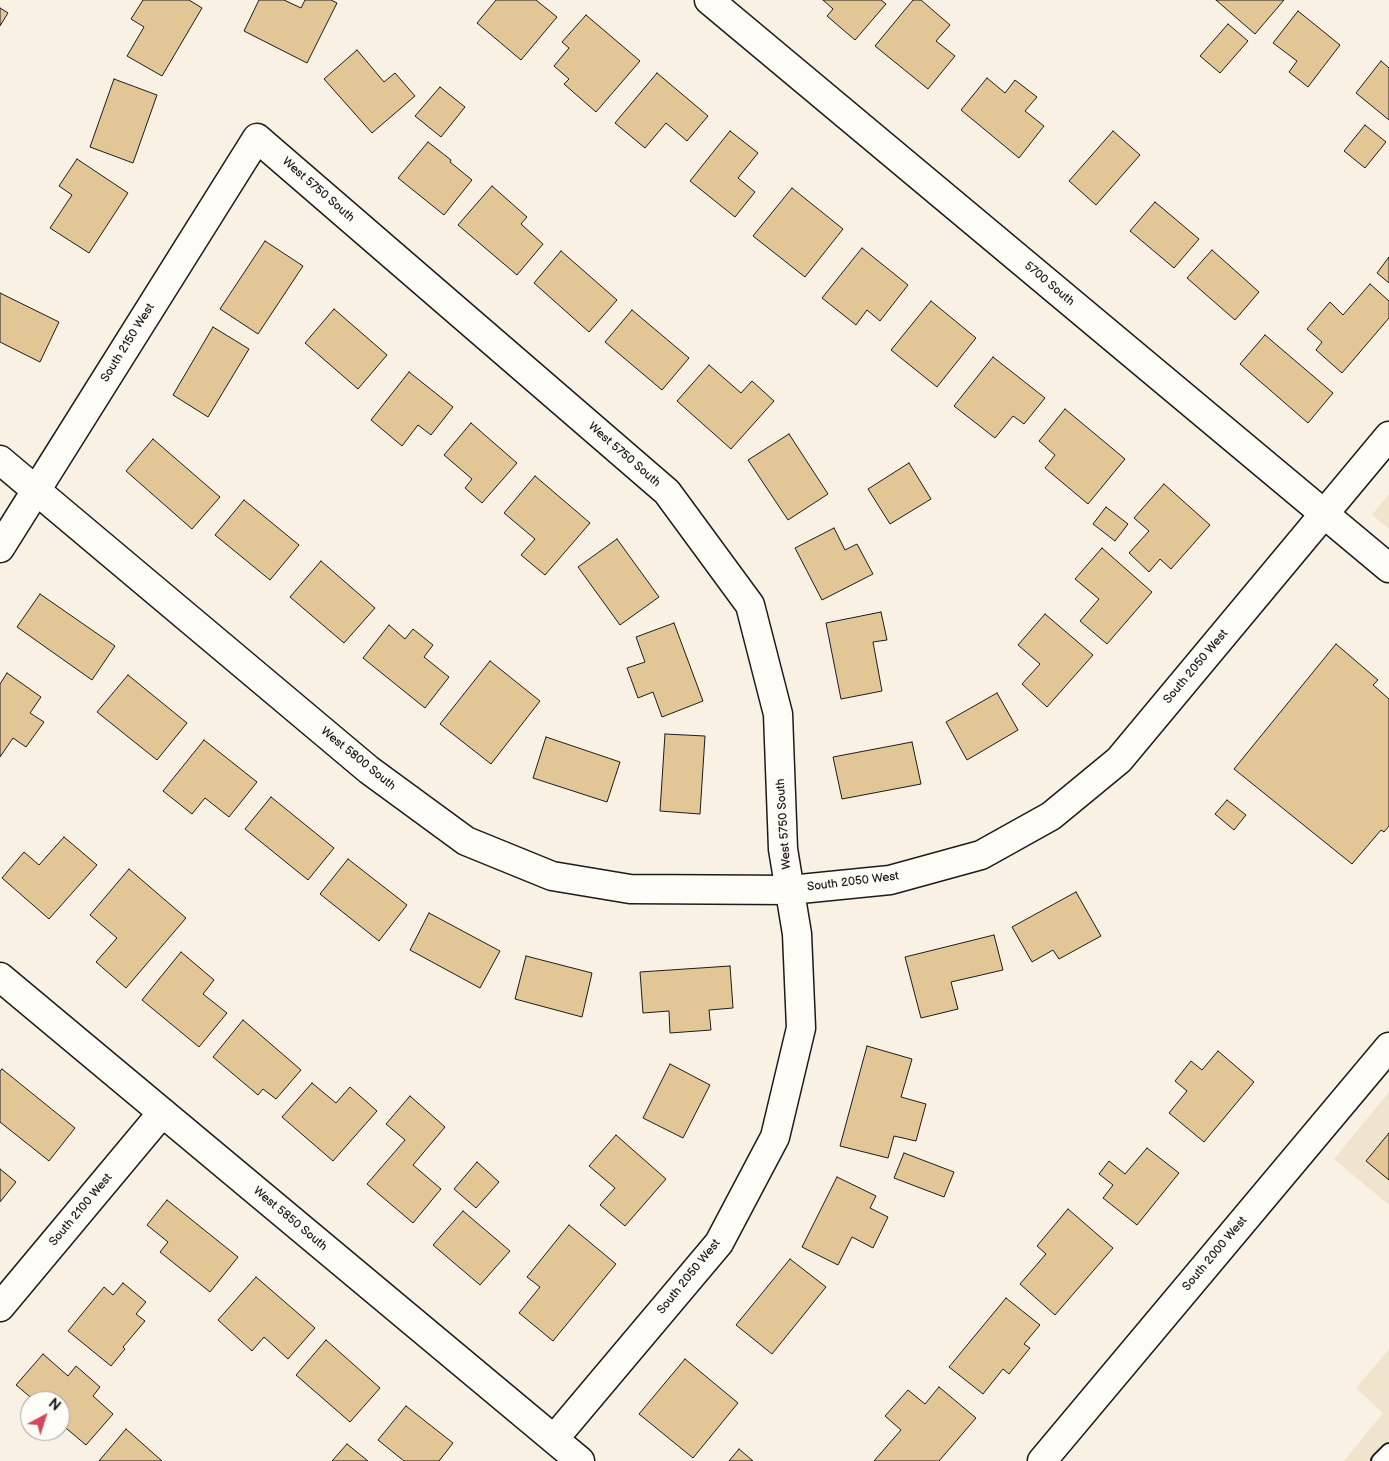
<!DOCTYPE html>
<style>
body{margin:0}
#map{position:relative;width:1389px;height:1461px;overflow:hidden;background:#f8f1e4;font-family:"Balsamiq Sans",sans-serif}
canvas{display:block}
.north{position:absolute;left:20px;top:1391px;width:50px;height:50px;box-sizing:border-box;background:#fdfcf7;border:1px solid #a3a29f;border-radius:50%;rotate:40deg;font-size:14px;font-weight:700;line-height:20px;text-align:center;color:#1c1c1c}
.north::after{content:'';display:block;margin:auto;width:18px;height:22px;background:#d1495b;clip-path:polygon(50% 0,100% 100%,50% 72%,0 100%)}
</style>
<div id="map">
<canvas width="1389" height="1461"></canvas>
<div class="north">N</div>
</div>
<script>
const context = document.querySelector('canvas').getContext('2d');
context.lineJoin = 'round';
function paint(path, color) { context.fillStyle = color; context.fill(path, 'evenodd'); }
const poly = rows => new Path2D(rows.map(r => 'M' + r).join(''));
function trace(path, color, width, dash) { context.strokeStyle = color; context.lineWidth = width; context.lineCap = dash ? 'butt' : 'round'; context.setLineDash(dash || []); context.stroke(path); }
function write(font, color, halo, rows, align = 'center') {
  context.font = font + ' "Balsamiq Sans",sans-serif'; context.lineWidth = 4; context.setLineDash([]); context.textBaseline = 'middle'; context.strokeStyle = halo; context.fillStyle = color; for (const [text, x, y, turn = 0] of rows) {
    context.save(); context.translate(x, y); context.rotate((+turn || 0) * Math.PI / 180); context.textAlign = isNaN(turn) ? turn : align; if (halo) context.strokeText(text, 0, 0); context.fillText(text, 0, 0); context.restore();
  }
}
const built = poly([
 [1389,494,1389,529,1372,515],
 [1389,1092,1389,1205,1334,1159],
 [1389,1349,1389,1461,1344,1461,1383,1413,1356,1388]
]);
const building = poly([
 [143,0,189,0,202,8,162,76,127,56,144,27,131,19,143,0],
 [259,0,284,0,301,8,305,0,331,0,337,3,307,63,244,31,259,0],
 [496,0,536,0,557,17,521,60,477,23,496,0],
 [823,0,881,0,886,4,855,40,827,16,833,9,823,0],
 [913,0,921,0,950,25,936,41,955,56,928,89,875,46,913,0],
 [1216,0,1284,0,1255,34,1216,0],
 [0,8,8,13,0,26,0,8],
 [1298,11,1340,45,1308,87,1289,72,1297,61,1273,43,1298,11],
 [586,15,640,61,596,112,564,84,569,79,554,66,569,48,562,42,586,15],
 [1228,24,1248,41,1220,73,1200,56,1228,24],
 [357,50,384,82,395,73,415,96,372,133,324,79,357,50],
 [1381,61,1389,68,1389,120,1356,93,1381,61],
 [657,73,708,116,687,141,666,123,645,148,615,123,657,73],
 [987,78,1005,93,1015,80,1037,97,1025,111,1044,126,1019,158,961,110,987,78],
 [114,79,157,95,133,163,90,147,114,79],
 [440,87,465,107,441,137,415,116,440,87],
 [1365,125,1386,142,1365,168,1344,151,1365,125],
 [730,131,758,153,738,178,755,192,735,217,690,181,730,131],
 [1113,131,1140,155,1096,205,1069,181,1113,131],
 [428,142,451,160,450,162,472,180,444,215,398,178,428,142],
 [77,159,128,193,89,253,50,228,72,195,59,186,77,159],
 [492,186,527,217,521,224,543,244,517,275,458,225,492,186],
 [792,188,843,229,805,277,753,236,792,188],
 [1155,202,1199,239,1174,268,1130,231,1155,202],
 [265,241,303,266,258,334,220,309,265,241],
 [862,248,908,285,880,321,867,310,856,325,822,298,862,248],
 [1212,250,1259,292,1235,320,1187,278,1212,250],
 [561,251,617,300,589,332,534,283,561,251],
 [1389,257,1389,283,1377,273,1389,257],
 [1370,284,1389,301,1389,318,1342,373,1316,350,1322,342,1307,329,1330,302,1343,315,1370,284],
 [0,293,59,322,40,362,0,342,0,293],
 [931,301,976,338,937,387,891,350,931,301],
 [334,309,387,355,358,389,305,343,334,309],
 [632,310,689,358,662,390,605,342,632,310],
 [213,327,249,349,208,417,173,395,213,327],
 [1265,335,1333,393,1308,423,1240,364,1265,335],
 [993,357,1045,398,1024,424,1013,416,995,438,954,406,993,357],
 [709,365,741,393,752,381,774,401,731,449,677,401,709,365],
 [409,372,453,407,431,435,418,425,402,446,371,420,409,372],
 [1065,409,1125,459,1088,504,1045,468,1055,455,1039,441,1065,409],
 [471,423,517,463,482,503,465,488,472,479,444,455,471,423],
 [789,434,828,494,788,520,748,460,789,434],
 [153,439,220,497,192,529,126,471,153,439],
 [909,463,931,499,890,524,868,489,909,463],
 [535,476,590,523,545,575,521,555,535,539,504,513,535,476],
 [1164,484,1210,525,1171,569,1160,559,1149,572,1129,553,1149,531,1134,518,1164,484],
 [244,500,299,545,270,580,215,535,244,500],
 [1106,507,1128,524,1115,541,1093,524,1106,507],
 [834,528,845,550,857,544,873,574,822,600,795,548,834,528],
 [617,539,659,597,620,625,578,567,617,539],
 [1102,548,1152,592,1107,644,1080,621,1099,599,1075,579,1102,548],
 [321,561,375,608,344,643,290,597,321,561],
 [40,594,115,646,92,680,17,627,40,594],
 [881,612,887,640,873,642,882,691,841,699,826,623,881,612],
 [1045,614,1093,655,1047,707,1022,684,1040,664,1018,645,1045,614],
 [674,623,703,701,662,717,653,692,638,698,627,668,645,662,636,637,674,623],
 [389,625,405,639,413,629,433,645,424,657,449,677,425,708,363,658,389,625],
 [1336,644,1378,680,1373,685,1389,699,1389,826,1384,832,1381,830,1352,864,1234,769,1336,644],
 [490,661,540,701,491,764,440,724,490,661],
 [7,673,41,697,30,713,44,722,26,747,13,738,0,757,0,684,7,673],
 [128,675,187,723,157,760,97,712,128,675],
 [997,693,1018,730,967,760,946,722,997,693],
 [665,734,705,736,700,814,660,811,665,734],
 [546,737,620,762,607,802,533,778,546,737],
 [204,740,257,782,229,817,205,798,192,814,163,791,204,740],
 [912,742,921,784,842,799,833,757,912,742],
 [271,797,334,848,308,880,245,829,271,797],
 [1227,800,1246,815,1234,830,1215,814,1227,800],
 [64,837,97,865,49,919,2,878,24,852,39,865,64,837],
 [348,859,407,905,379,941,320,894,348,859],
 [129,869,186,918,126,988,96,962,117,938,90,915,129,869],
 [1076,892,1101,936,1059,959,1053,950,1032,962,1012,927,1076,892],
 [429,913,500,951,480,988,410,950,429,913],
 [994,935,1003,970,951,982,958,1009,921,1018,905,957,994,935],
 [181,952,214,980,203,994,227,1013,199,1047,142,1000,181,952],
 [526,956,592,973,582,1017,515,999,526,956],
 [730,966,733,1008,709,1010,711,1030,670,1033,669,1011,643,1013,640,972,730,966],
 [243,1020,301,1070,276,1099,263,1089,258,1095,213,1057,243,1020],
 [867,1046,912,1059,901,1097,926,1104,916,1141,894,1136,888,1158,840,1146,867,1046],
 [1218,1051,1254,1082,1204,1142,1169,1113,1187,1091,1175,1081,1191,1061,1202,1070,1218,1051],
 [670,1064,710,1085,683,1138,643,1118,670,1064],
 [2,1069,75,1128,49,1161,0,1122,0,1071,2,1069],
 [312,1083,336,1103,350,1087,377,1111,333,1161,282,1117,312,1083],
 [410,1096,445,1127,413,1165,441,1189,413,1223,367,1184,405,1140,386,1124,410,1096],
 [1389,1133,1389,1180,1366,1161,1389,1133],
 [616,1135,666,1179,625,1226,600,1205,615,1188,589,1166,616,1135],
 [1147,1148,1179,1173,1137,1225,1103,1198,1113,1185,1099,1174,1109,1161,1125,1174,1147,1148],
 [904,1153,954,1172,944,1197,894,1178,904,1153],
 [477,1162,499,1182,476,1208,454,1189,477,1162],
 [0,1169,16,1182,0,1202,0,1169],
 [837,1177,876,1196,870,1208,888,1217,873,1248,852,1237,838,1265,802,1247,837,1177],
 [167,1200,238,1257,210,1292,160,1252,168,1242,147,1225,167,1200],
 [1068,1209,1113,1248,1055,1315,1020,1284,1046,1254,1037,1246,1068,1209],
 [463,1211,510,1251,480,1285,433,1245,463,1211],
 [569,1225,616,1264,553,1341,519,1313,540,1287,527,1277,569,1225],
 [790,1259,826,1287,772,1354,736,1325,790,1259],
 [256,1277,315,1328,288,1359,264,1337,252,1351,218,1320,256,1277],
 [123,1283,146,1302,136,1314,145,1321,123,1347,125,1349,111,1366,68,1331,104,1287,113,1295,123,1283],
 [1006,1298,1040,1325,1024,1344,1030,1348,1009,1374,1003,1369,983,1394,949,1367,1006,1298],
 [326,1340,380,1388,350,1422,296,1375,326,1340],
 [43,1354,68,1376,76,1366,100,1387,93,1396,113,1414,86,1445,60,1423,60,1401,35,1401,16,1385,43,1354],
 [685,1359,738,1403,693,1458,639,1414,685,1359],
 [939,1387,976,1418,939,1461,874,1461,901,1430,885,1416,908,1390,925,1404,939,1387],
 [406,1406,453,1443,439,1461,404,1461,378,1440,406,1406],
 [126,1429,162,1461,99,1461,126,1429],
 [347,1444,368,1461,332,1461,347,1444],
 [739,1449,753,1461,729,1461,739,1449]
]);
const lane = poly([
 [1379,1461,1389,1451]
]);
const street = poly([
 [0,460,369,770,466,841,552,876,630,889,790,890,890,880,981,855,1051,816,1119,760,1389,436],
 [0,548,257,138,667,492,750,605,778,714,783,849,797,934,801,1028,775,1137,719,1243,554,1439],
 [0,977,580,1461],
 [0,1307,162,1113],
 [1042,1461,1389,1047]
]);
const secondary = poly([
 [709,0,1389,568]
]);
const streetNames = [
 ["West 5750 South",318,190,41],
 ["5700 South",1049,284,40],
 ["South 2150 West",128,343,-58],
 ["West 5750 South",624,455,41],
 ["South 2050 West",1196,667,-50],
 ["West 5800 South",358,759,39],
 ["West 5750 South",784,824,-94],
 ["South 2050 West",853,882,-7],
 ["South 2100 West",81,1210,-50],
 ["West 5850 South",290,1219,40],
 ["South 2000 West",1215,1254,-50],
 ["South 2050 West",689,1277,-51]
];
paint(built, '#f1e4cd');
paint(building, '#e2c696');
trace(building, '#1c1c1c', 1);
trace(lane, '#1c1c1c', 18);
trace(street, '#1c1c1c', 31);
trace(secondary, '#1c1c1c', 31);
trace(lane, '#fdfcf7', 14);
trace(street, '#fdfcf7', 28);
trace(secondary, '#fdfcf7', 28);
write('12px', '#1c1c1c', '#fdfcf7', streetNames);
</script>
